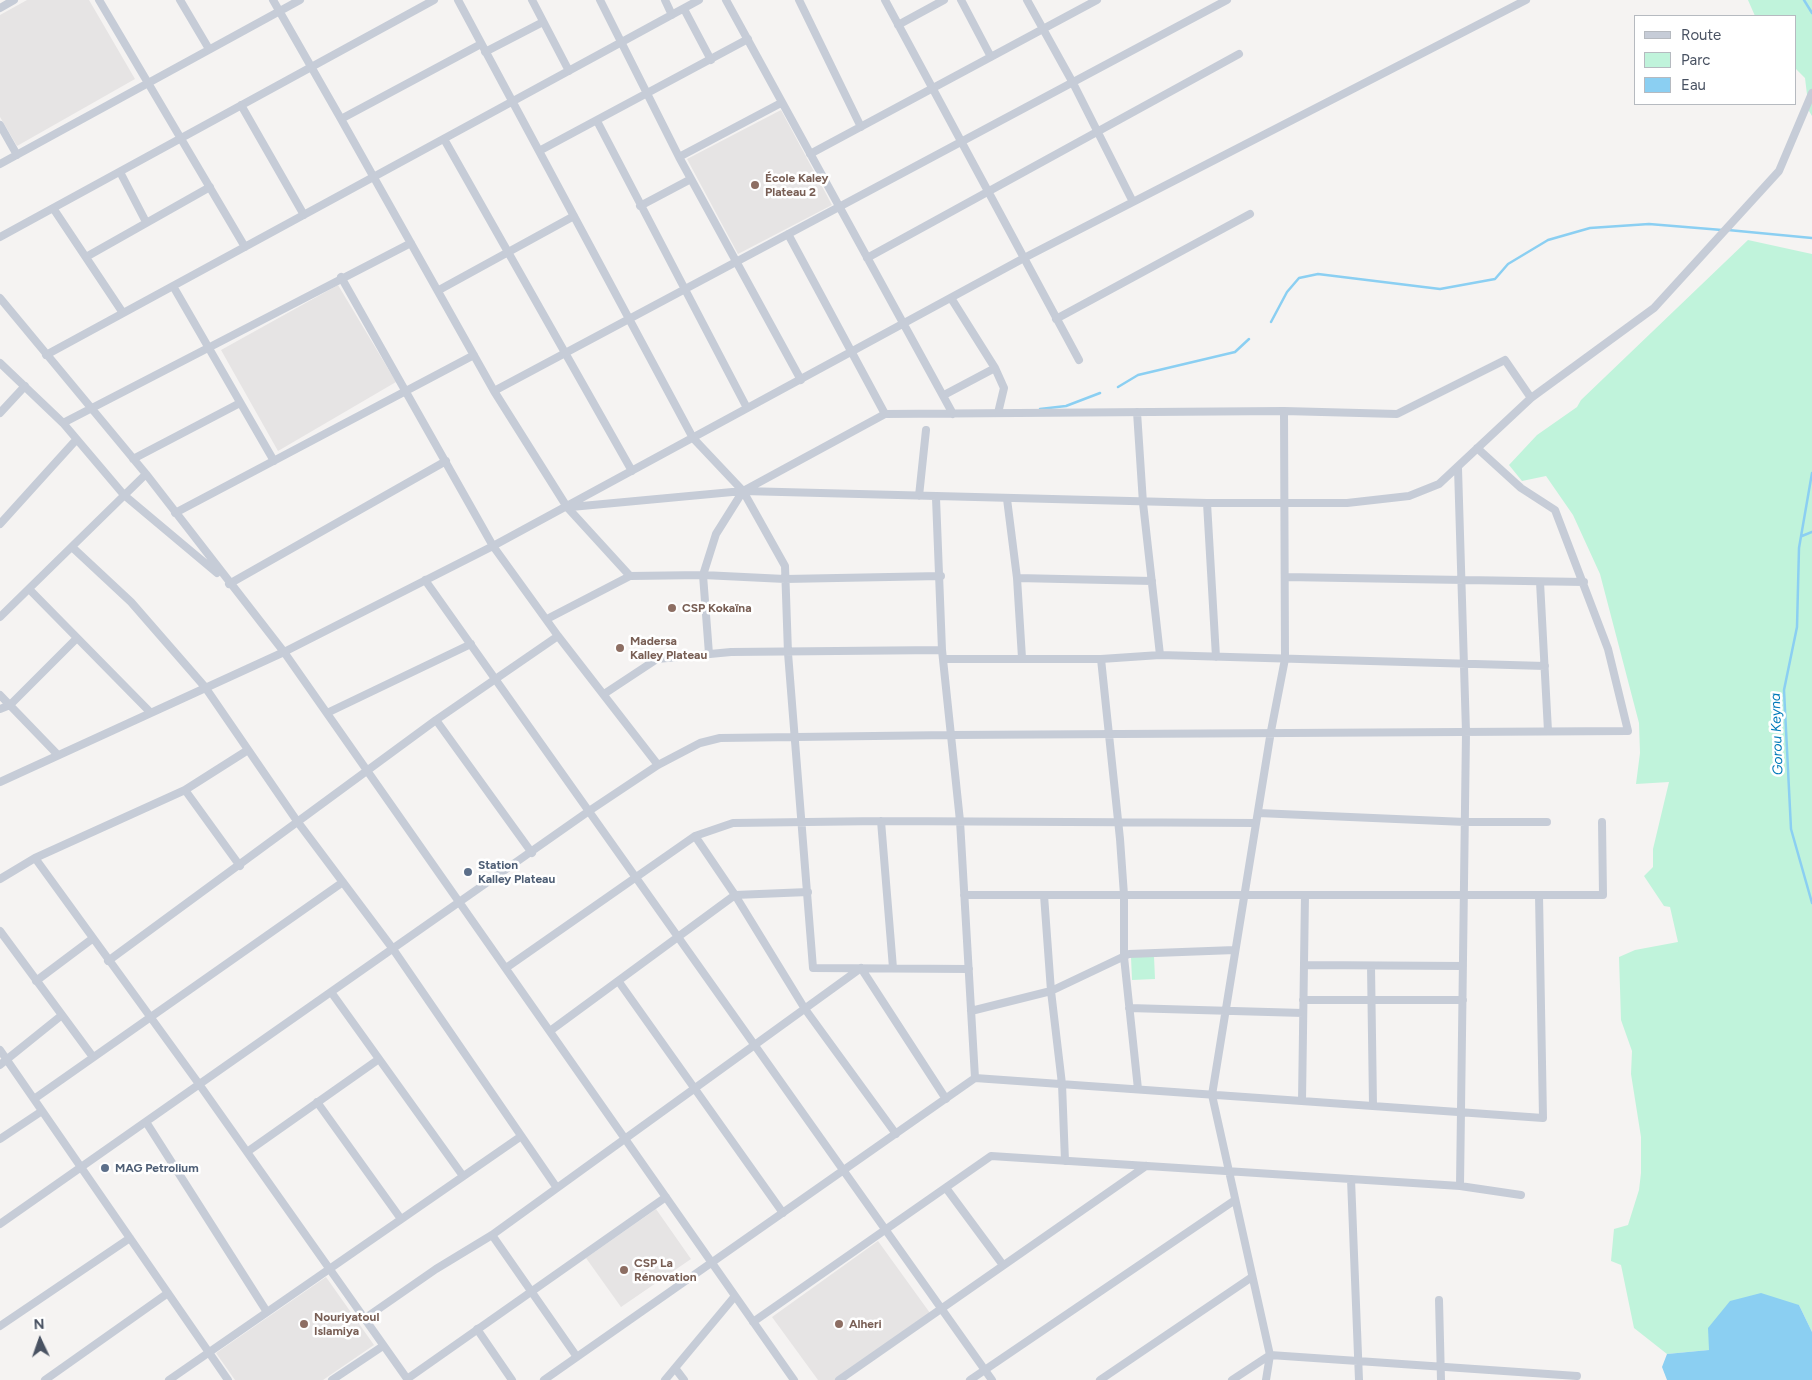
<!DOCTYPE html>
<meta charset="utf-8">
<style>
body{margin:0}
#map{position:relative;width:1812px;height:1380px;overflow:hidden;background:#f5f3f2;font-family:Figtree,sans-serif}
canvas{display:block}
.legend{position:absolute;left:1634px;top:15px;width:162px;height:90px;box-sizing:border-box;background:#fff;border:1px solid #b6bac0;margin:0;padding:6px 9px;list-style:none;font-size:15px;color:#495262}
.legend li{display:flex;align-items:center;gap:10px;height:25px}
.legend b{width:25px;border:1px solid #b6bac0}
.north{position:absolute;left:15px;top:1315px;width:50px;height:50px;-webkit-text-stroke:4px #fff;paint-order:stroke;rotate:357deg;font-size:14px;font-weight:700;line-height:20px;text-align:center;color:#495262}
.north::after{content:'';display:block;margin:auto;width:18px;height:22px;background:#495262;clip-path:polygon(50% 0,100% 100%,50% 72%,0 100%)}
</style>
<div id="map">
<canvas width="1812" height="1380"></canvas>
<ul class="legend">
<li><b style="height:6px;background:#c6ccd7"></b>Route</li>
<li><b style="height:14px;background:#c0f3db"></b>Parc</li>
<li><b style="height:14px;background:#8bcff2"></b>Eau</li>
</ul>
<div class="north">N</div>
</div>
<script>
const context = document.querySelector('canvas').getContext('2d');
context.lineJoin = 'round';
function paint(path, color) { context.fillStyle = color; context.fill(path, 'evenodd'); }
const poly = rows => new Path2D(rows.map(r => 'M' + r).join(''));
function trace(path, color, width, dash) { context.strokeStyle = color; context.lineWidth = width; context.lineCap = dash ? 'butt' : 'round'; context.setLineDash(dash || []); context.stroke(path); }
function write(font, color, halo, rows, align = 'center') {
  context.font = font + ' Figtree,sans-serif'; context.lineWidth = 5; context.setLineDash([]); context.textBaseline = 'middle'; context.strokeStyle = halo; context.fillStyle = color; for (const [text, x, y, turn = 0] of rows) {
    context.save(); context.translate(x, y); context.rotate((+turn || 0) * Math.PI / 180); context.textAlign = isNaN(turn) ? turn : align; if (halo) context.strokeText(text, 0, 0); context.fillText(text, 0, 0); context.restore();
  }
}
const education = poly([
 [27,0,89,0,135,79,17,146,0,117,0,15],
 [781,110,832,205,738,254,687,159],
 [338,285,396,382,278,451,221,350],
 [656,1209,691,1259,621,1307,586,1258],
 [878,1241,930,1313,835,1380,818,1380,772,1317],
 [326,1277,374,1345,323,1380,235,1380,216,1353]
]);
const green = poly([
 [1748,0,1812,0,1812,116,1809,111,1805,78,1796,69,1796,16,1755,16],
 [1748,240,1812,254,1812,1332,1799,1305,1709,1350,1667,1354,1634,1328,1621,1265,1611,1261,1614,1229,1628,1225,1639,1190,1641,1173,1641,1137,1631,1074,1632,1051,1621,1020,1619,957,1635,950,1678,942,1670,907,1664,906,1644,876,1653,867,1653,849,1669,782,1636,784,1640,753,1639,723,1600,574,1573,515,1546,476,1522,481,1509,465,1537,435,1577,407,1581,400],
 [1154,956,1155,979,1132,980,1131,957]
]);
const water = poly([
 [1761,1293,1799,1305,1812,1332,1812,1380,1667,1380,1662,1367,1667,1354,1709,1350,1708,1328,1730,1301]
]);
const stream = poly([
 [1804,0,1812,13],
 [1728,230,1812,238],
 [1271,322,1287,292,1299,278,1318,274,1440,289,1495,279,1508,264,1548,240,1590,228,1649,224,1722,230],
 [1118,387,1138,375,1235,352,1249,339],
 [1040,409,1066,406,1100,393],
 [1812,473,1799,548,1797,627,1784,690,1791,829,1812,903],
 [1802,536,1812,532]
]);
const minor = poly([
 [99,0,245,247],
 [180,0,209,49],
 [273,0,341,119],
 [458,0,693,438,743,491,716,534,703,575,709,654],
 [532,0,569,71],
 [600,0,679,157,801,380],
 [665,0,672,15],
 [726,0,953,414],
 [799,0,861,127],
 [885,0,1079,360],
 [961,0,991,57],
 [1027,0,1073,83,1133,202],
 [0,8,14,0],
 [684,9,711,60],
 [898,25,944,0],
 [481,44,341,119,494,391,567,507,630,576],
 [485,52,543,22],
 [241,105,304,215],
 [597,121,747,408],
 [0,125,17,155],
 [444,139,632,471],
 [539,151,748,39],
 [810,154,1097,0],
 [679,157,781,103],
 [0,164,300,0],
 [120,172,146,222],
 [640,206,691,179],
 [53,208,123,313],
 [788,234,885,414],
 [0,237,434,0],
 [86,257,210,187],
 [867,258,1239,54],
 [341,277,493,546,558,636,658,765],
 [173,286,274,461],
 [439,290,574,216],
 [0,298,146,474,284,652,794,1380],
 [951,298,995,368,1004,388,998,413],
 [1056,319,1250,214],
 [46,355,699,0],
 [0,363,63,423,124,495,217,573],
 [494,391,1227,0],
 [944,395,995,368],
 [1137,412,1143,503,1160,655],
 [0,413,25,386],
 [63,423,411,243],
 [133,459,240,403],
 [1458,468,1466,732,1460,1186],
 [745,490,885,414,1284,411,1397,414,1505,360,1531,398],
 [743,491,785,566,788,653,813,968,969,969],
 [919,496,926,430],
 [936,498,942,650,960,821,975,1078],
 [1007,499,1017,578,1022,658],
 [1207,503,1216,657],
 [571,507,743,491,1207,503,1347,503,1409,496,1439,484,1531,398,1654,308,1779,171,1812,93],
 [175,513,474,355],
 [0,524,76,440],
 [72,547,131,602,205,687,297,821,393,949,557,1188],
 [1285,577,1584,582],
 [1017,578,1152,581],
 [425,580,992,1380],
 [1540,582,1548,731],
 [229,584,446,461],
 [29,589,150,712],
 [0,617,146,474],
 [547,619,630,576,703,575,785,579,941,576],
 [943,659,1101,659,1160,655,1545,666],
 [1101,659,1120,839,1124,895,1124,957,1138,1089],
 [604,694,657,659,731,652,942,650],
 [0,695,57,754],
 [0,709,10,705,77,638],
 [327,713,471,644],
 [436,720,532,853],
 [0,782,284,652,493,546,1024,258,1526,0],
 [185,790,240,866],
 [1258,813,1465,822,1547,822],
 [881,821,893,968],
 [695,836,735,895,805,1009,896,1134],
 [35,858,199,1084,408,1380],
 [0,879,35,858,185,790,248,750],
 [964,895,1603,895,1602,822],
 [1044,895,1051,991,1062,1084,1065,1161],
 [0,931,93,1057],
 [108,961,436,720,558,636],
 [1304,965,1463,966],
 [1371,966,1373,1106],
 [506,968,695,836,733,823,881,821,1256,823],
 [36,981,92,939],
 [619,982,783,1213],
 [331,992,463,1176],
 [1303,1000,1463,1000],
 [1129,1008,1303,1013],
 [971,1011,1051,991,1129,954,1235,950],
 [550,1031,735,895,808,892],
 [0,1050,228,1380],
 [0,1065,62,1015],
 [34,1099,343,882],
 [1302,1101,1305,895],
 [317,1102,401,1219],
 [146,1122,267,1312],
 [0,1139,42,1111],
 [247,1152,379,1059],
 [1351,1179,1359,1380],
 [946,1188,1003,1265],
 [0,1224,589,811,658,765,700,743,720,738,951,735,1628,731,1608,649,1555,510,1521,488,1477,448],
 [492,1235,577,1357],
 [1439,1300,1441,1380],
 [364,1319,436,1269,492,1235,861,968,946,1099],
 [753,1322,991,1156,1460,1186,1521,1195],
 [0,1326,130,1238],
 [477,1329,512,1380],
 [675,1368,684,1380],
 [407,1379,666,1197],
 [45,1380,168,1293],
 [169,1380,520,1137],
 [332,1380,383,1346],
 [544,1380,975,1078,1543,1118,1539,895],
 [665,1380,735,1296],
 [839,1380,1146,1166],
 [970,1380,1235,1200],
 [1100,1380,1252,1277],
 [1232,1380,1270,1355,1577,1376],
 [1266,1380,1270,1355,1212,1095,1271,731,1285,659,1284,411]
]);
const markers = [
 [755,185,5,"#8d6e63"],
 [672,608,5,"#8d6e63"],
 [620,648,5,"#8d6e63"],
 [468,872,5,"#5c6f8a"],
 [105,1168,5,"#5c6f8a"],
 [624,1270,5,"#8d6e63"],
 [304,1324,5,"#8d6e63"],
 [839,1324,5,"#8d6e63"]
];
const educationNames = [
 ["École Kaley",765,178],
 ["Plateau 2",765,192],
 ["CSP Kokaïna",682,608],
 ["Madersa",630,641],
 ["Kalley Plateau",630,655],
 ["CSP La",634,1263],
 ["Rénovation",634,1277],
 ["Nouriyatoul",314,1317],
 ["Islamiya",314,1331],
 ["Alheri",849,1324]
];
const serviceNames = [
 ["Station",478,865],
 ["Kalley Plateau",478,879],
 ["MAG Petrolium",115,1168]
];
const waterNames = [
 ["Gorou Keyna",1777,734,-92]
];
paint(education, '#e6e4e4');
paint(green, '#c0f3db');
paint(water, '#8bcff2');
trace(stream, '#8bcff2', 2.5);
trace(minor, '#c6ccd7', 8);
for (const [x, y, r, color] of markers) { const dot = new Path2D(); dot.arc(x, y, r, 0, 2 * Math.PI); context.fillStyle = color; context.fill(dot); trace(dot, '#fff', 2); }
write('bold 12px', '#785e54', '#fff', educationNames, 'left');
write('bold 12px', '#4e5e75', '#fff', serviceNames, 'left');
write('italic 14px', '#037bba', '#fff', waterNames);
</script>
